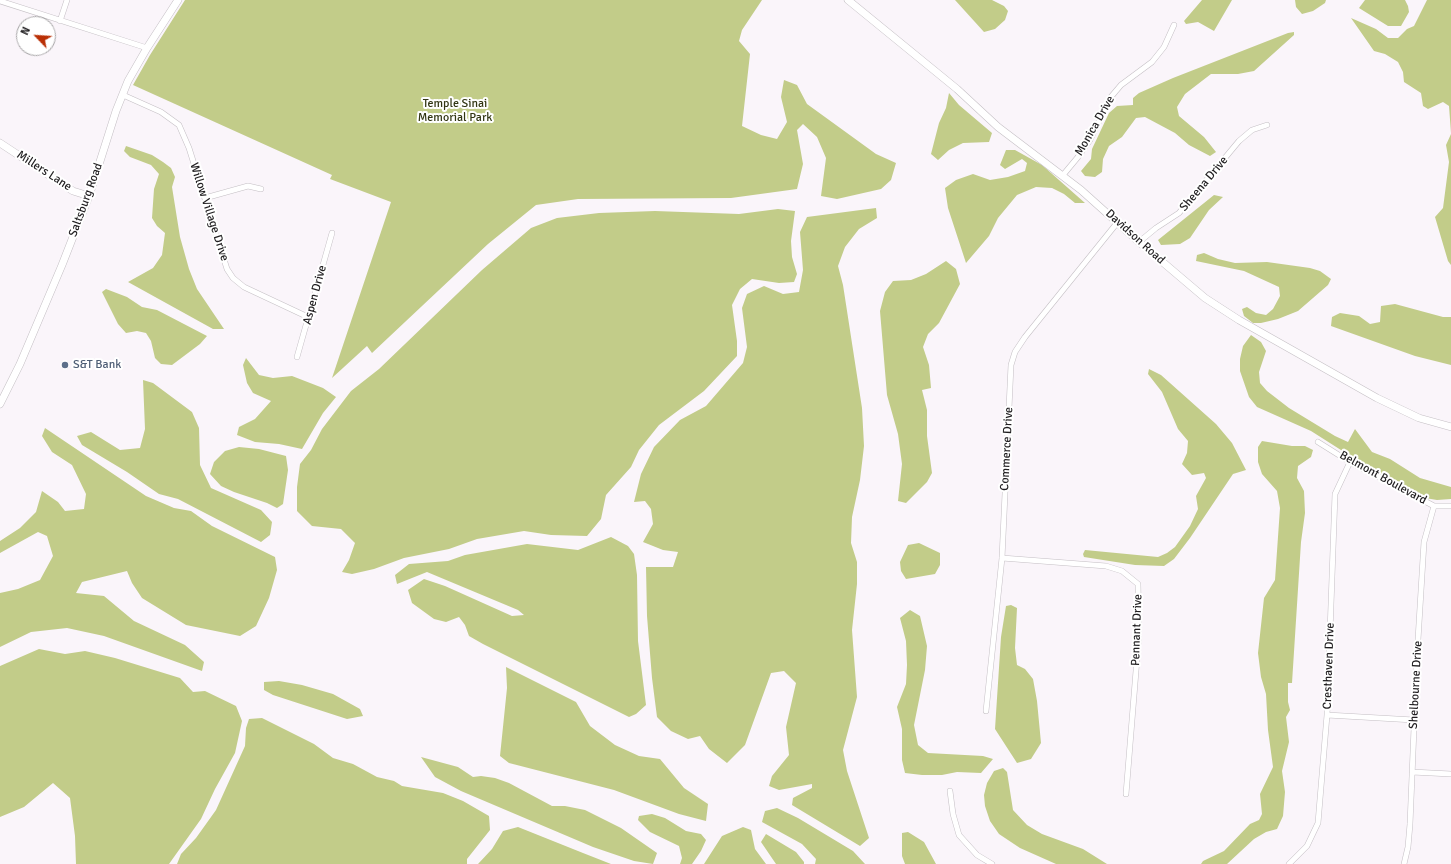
<!DOCTYPE html>
<style>
body{margin:0}
#map{position:relative;width:1451px;height:864px;overflow:hidden;background:#faf5fa;font-family:Signika,sans-serif}
canvas{display:block}
.north{position:absolute;left:16px;top:16px;width:40px;height:40px;box-sizing:border-box;background:#fff;border:1px solid #a6a5a6;border-radius:50%;rotate:295deg;font-size:11px;font-weight:700;line-height:16px;text-align:center;color:#211f21}
.north::after{content:'';display:block;margin:auto;width:14px;height:18px;background:#b92f05;clip-path:polygon(50% 0,100% 100%,50% 72%,0 100%)}
</style>
<div id="map">
<canvas width="1451" height="864"></canvas>
<div class="north">N</div>
</div>
<script>
const context = document.querySelector('canvas').getContext('2d');
context.lineJoin = 'round';
function paint(path, color) { context.fillStyle = color; context.fill(path, 'evenodd'); }
const poly = rows => new Path2D(rows.map(r => 'M' + r).join(''));
function trace(path, color, width, dash) { context.strokeStyle = color; context.lineWidth = width; context.lineCap = dash ? 'butt' : 'round'; context.setLineDash(dash || []); context.stroke(path); }
function write(font, color, halo, rows, align = 'center') {
  context.font = font + ' Signika,sans-serif'; context.lineWidth = 4; context.setLineDash([]); context.textBaseline = 'middle'; context.strokeStyle = halo; context.fillStyle = color; for (const [text, x, y, turn = 0] of rows) {
    context.save(); context.translate(x, y); context.rotate((+turn || 0) * Math.PI / 180); context.textAlign = isNaN(turn) ? turn : align; if (halo) context.strokeText(text, 0, 0); context.fillText(text, 0, 0); context.restore();
  }
}
const green = poly([
 [185,0,762,0,742,30,739,41,750,54,742,126,761,135,777,139,787,122,781,97,784,80,797,85,807,104,876,154,896,163,891,180,881,189,837,199,821,196,826,158,817,137,803,124,797,130,803,164,797,189,731,198,578,199,536,205,488,244,372,353,367,346,332,378,391,202,330,179,332,175,133,85,150,55],
 [955,0,992,0,1004,6,1008,11,1005,20,995,29,984,32],
 [1202,0,1232,0,1214,31,1198,22,1186,24,1184,21],
 [1295,0,1326,0,1325,3,1313,11,1302,14,1296,7],
 [1365,0,1405,0,1408,6,1409,12,1401,26,1388,26,1359,8],
 [1427,0,1451,0,1451,133,1449,106,1443,102,1428,109,1423,106,1421,93,1404,82,1403,72,1398,62,1385,54,1374,51,1351,18,1376,29,1388,38,1398,38,1407,29,1414,26],
 [1294,32,1294,35,1254,71,1238,74,1211,74,1185,94,1177,107,1179,116,1204,137,1216,152,1210,156,1189,145,1175,133,1145,117,1136,118,1122,137,1109,146,1103,159,1102,172,1095,177,1085,176,1081,171,1091,159,1092,149,1109,113,1117,106,1133,105,1133,98,1139,93,1173,78,1288,33],
 [949,93,959,105,992,133,989,142,963,143,949,150,938,160,931,154,939,123,946,108],
 [1451,134,1451,265,1448,261,1435,217,1443,208,1449,162,1446,145],
 [126,146,152,155,163,162,171,168,175,177,172,187,180,237,189,269,197,289,224,329,213,329,128,282,153,268,162,255,165,233,157,226,152,218,154,189,159,174,151,165,130,157,124,151],
 [1006,150,1015,150,1042,165,1085,203,1075,203,1064,194,1052,188,1036,187,1017,195,998,218,989,236,966,263,948,208,945,188,956,180,973,174,990,180,1008,177,1025,171,1027,163,1022,159,1005,169,1000,165],
 [1214,195,1223,197,1209,210,1190,238,1180,244,1161,245,1158,240],
 [876,208,877,218,859,229,845,247,838,266,843,285,862,408,864,446,860,480,852,517,851,543,857,562,857,584,852,630,857,697,843,750,847,771,869,838,860,846,792,805,793,798,812,788,812,784,779,790,769,786,772,776,789,755,786,727,796,683,784,671,771,673,745,745,727,763,709,749,700,736,688,739,671,731,657,717,652,678,647,616,646,567,673,567,678,552,663,550,643,542,653,524,651,509,645,501,634,502,641,474,654,447,680,420,706,406,743,363,747,347,742,308,747,294,764,286,783,294,799,292,803,270,800,232,807,217],
 [778,209,795,211,791,241,792,257,797,274,794,282,779,283,752,279,740,289,732,305,737,341,737,356,704,391,659,425,639,450,631,467,606,495,601,519,587,536,551,535,524,531,477,539,449,549,404,558,374,569,352,574,342,572,349,560,355,543,341,529,312,526,297,511,297,487,300,464,311,450,322,429,351,391,379,369,482,270,531,228,557,218,599,213,655,211,739,214],
 [1204,253,1218,259,1235,263,1267,262,1310,268,1320,271,1331,279,1328,285,1298,311,1278,319,1261,323,1253,323,1244,316,1242,309,1247,307,1256,313,1266,315,1273,309,1280,296,1279,287,1244,271,1196,261,1197,255],
 [946,261,956,269,960,284,939,323,928,334,923,347,929,365,931,388,922,390,927,410,927,436,932,473,927,482,906,503,898,501,902,464,898,434,887,395,880,311,885,292,893,281,911,280,926,274],
 [106,289,127,297,142,307,157,310,207,336,200,344,172,365,161,364,155,358,151,341,146,333,137,331,126,333,118,324,102,292],
 [1395,304,1443,317,1451,317,1451,365,1415,356,1331,326,1332,317,1340,313,1359,316,1370,324,1380,322,1381,306],
 [1251,335,1261,342,1266,351,1259,372,1260,383,1267,391,1289,408,1335,436,1348,442,1355,429,1372,452,1390,459,1420,478,1451,487,1451,499,1437,500,1425,498,1374,471,1311,431,1257,407,1249,397,1240,371,1240,359,1243,346],
 [246,358,259,375,273,378,292,376,323,388,336,397,323,413,302,449,279,444,255,442,237,435,239,427,255,419,271,401,253,393,247,383,243,365],
 [1149,369,1161,375,1216,424,1232,443,1246,470,1233,474,1190,538,1174,559,1164,566,1135,565,1084,557,1083,554,1085,550,1158,557,1167,553,1175,547,1190,526,1198,509,1196,496,1206,478,1204,473,1192,475,1182,464,1187,453,1188,441,1178,429,1162,392,1148,374],
 [143,380,153,383,192,412,199,428,200,465,211,488,261,510,272,522,270,535,261,542,178,499,159,494,127,472,82,445,77,436,91,432,120,450,140,448,145,429],
 [45,428,146,496,174,508,191,511,212,526,275,557,277,570,269,598,256,626,240,636,186,625,142,598,132,583,127,571,82,582,76,593,104,596,134,621,185,645,204,662,202,671,104,636,67,628,31,632,0,647,0,593,18,589,40,580,53,556,47,536,38,532,0,553,0,541,20,528,36,512,42,491,58,502,65,511,84,509,86,494,72,465,52,452,42,436],
 [1262,441,1292,446,1305,446,1313,450,1311,457,1298,466,1297,478,1304,491,1305,513,1301,542,1292,683,1288,683,1288,702,1290,710,1286,717,1289,742,1282,771,1285,792,1283,816,1277,829,1266,832,1254,839,1227,864,1201,864,1203,861,1224,851,1250,824,1259,820,1262,814,1260,794,1273,767,1268,730,1266,694,1261,677,1258,653,1264,598,1275,580,1280,508,1277,491,1262,474,1258,462,1258,447],
 [239,447,259,449,286,456,288,470,283,504,277,508,267,503,234,492,221,486,210,474,214,462,225,451],
 [611,537,628,546,634,554,637,575,638,641,646,705,636,714,629,717,483,644,469,636,465,625,459,617,446,622,434,619,412,603,408,590,424,579,445,586,512,616,524,615,518,610,427,572,397,584,395,575,409,564,448,561,465,555,527,544,578,550],
 [919,543,940,553,940,565,935,574,906,579,901,571,900,562,908,545],
 [1011,605,1017,608,1015,648,1017,665,1025,669,1033,679,1037,701,1041,743,1031,759,1017,763,995,729,1001,637,1006,606],
 [910,610,920,616,927,646,925,670,914,725,918,745,928,753,983,756,993,759,981,773,957,772,942,775,922,775,905,773,902,760,902,729,897,707,906,684,907,665,906,641,900,618],
 [39,649,65,654,85,651,115,658,180,678,193,692,205,691,236,706,242,721,235,753,215,789,201,819,169,864,76,864,75,836,70,798,53,783,24,807,0,817,0,666],
 [506,667,576,702,590,726,615,745,639,756,660,759,684,788,708,804,706,821,679,814,614,790,509,763,500,756,507,688],
 [279,681,302,685,333,694,360,709,363,716,347,719,273,695,264,690,264,682],
 [262,718,314,744,333,758,353,764,377,777,394,781,402,786,443,793,463,801,489,816,490,830,467,859,467,864,177,864,181,854,196,838,216,810,245,746,246,728,249,719],
 [421,757,458,767,473,777,481,776,495,778,509,783,552,806,565,806,585,810,621,828,657,853,653,864,634,861,593,847,461,791,435,777],
 [1003,768,1007,772,1013,810,1027,825,1042,834,1083,849,1107,864,1056,864,1020,848,999,834,990,821,985,806,984,795,987,783,994,771],
 [777,808,798,818,853,851,865,864,815,864,816,859,802,844,762,822,765,811],
 [652,814,665,818,686,831,701,834,706,840,701,851,692,864,680,864,682,858,679,846,650,832,638,820,639,816],
 [518,827,583,853,611,864,478,864,492,849,503,831],
 [743,827,751,830,755,849,766,864,704,864,722,836],
 [908,832,924,842,936,864,905,864,902,856,902,833],
 [766,834,796,852,804,862,804,864,776,864,761,842]
]);
const minor = poly([
 [0,1,147,48],
 [60,21,67,0],
 [123,95,161,112,179,125,189,148,227,269,233,278,244,287,308,317],
 [1063,175,1078,157,1090,140,1110,98,1121,85,1152,62,1164,47,1174,25],
 [205,198,248,186,261,189],
 [1139,242,1156,228,1179,213,1239,141,1252,130,1267,125],
 [297,357,332,233],
 [1318,442,1350,462,1434,506,1451,506],
 [1002,558,1106,566,1122,571,1138,584,1139,634,1126,794],
 [986,711,1002,558,1011,365,1015,352,1025,337,1117,223],
 [1327,715,1414,720],
 [1412,772,1451,774],
 [950,791,953,814,959,835,977,855,992,864],
 [1289,864,1307,846,1318,823,1327,715,1335,494,1350,462],
 [1404,864,1408,847,1410,824,1417,656,1424,542,1434,506]
]);
const tertiary = poly([
 [848,0,957,89,998,127,1081,190,1139,242,1205,298,1239,320,1377,398,1419,418,1451,427],
 [0,143,73,191,89,196]
]);
const secondary = poly([
 [0,404,20,364,62,265,89,196,116,111,128,81,147,48,178,0]
]);
const markers = [
 [65,365,4,"#5c6f8a"]
];
const parkNames = [
 ["Temple Sinai",455,104],
 ["Memorial Park",455,118]
];
const streetNames = [
 ["Monica Drive",1095,126,-60],
 ["Millers Lane",44,171,33],
 ["Sheena Drive",1204,184,-50],
 ["Saltsburg Road",86,200,-70],
 ["Willow Village Drive",209,212,72],
 ["Davidson Road",1135,237,42],
 ["Aspen Drive",315,295,-75],
 ["Commerce Drive",1007,449,-87],
 ["Belmont Boulevard",1383,478,29],
 ["Pennant Drive",1137,630,-88],
 ["Cresthaven Drive",1329,666,-88],
 ["Shelbourne Drive",1416,685,-87]
];
const serviceNames = [
 ["S&T Bank",73,365]
];
paint(green, '#c2cc89');
trace(minor, '#c4bfc4', 6);
trace(tertiary, '#c4bfc4', 8);
trace(secondary, '#c4bfc4', 8);
trace(minor, '#fff', 5);
trace(tertiary, '#fff', 7);
trace(secondary, '#fff', 7);
for (const [x, y, r, color] of markers) { const dot = new Path2D(); dot.arc(x, y, r, 0, 2 * Math.PI); context.fillStyle = color; context.fill(dot); trace(dot, '#fff', 1.5); }
write('12px', '#313513', '#fff', parkNames);
write('12px', '#211f21', '#fff', streetNames);
write('12px', '#4e5e75', '#fff', serviceNames, 'left');
</script>
